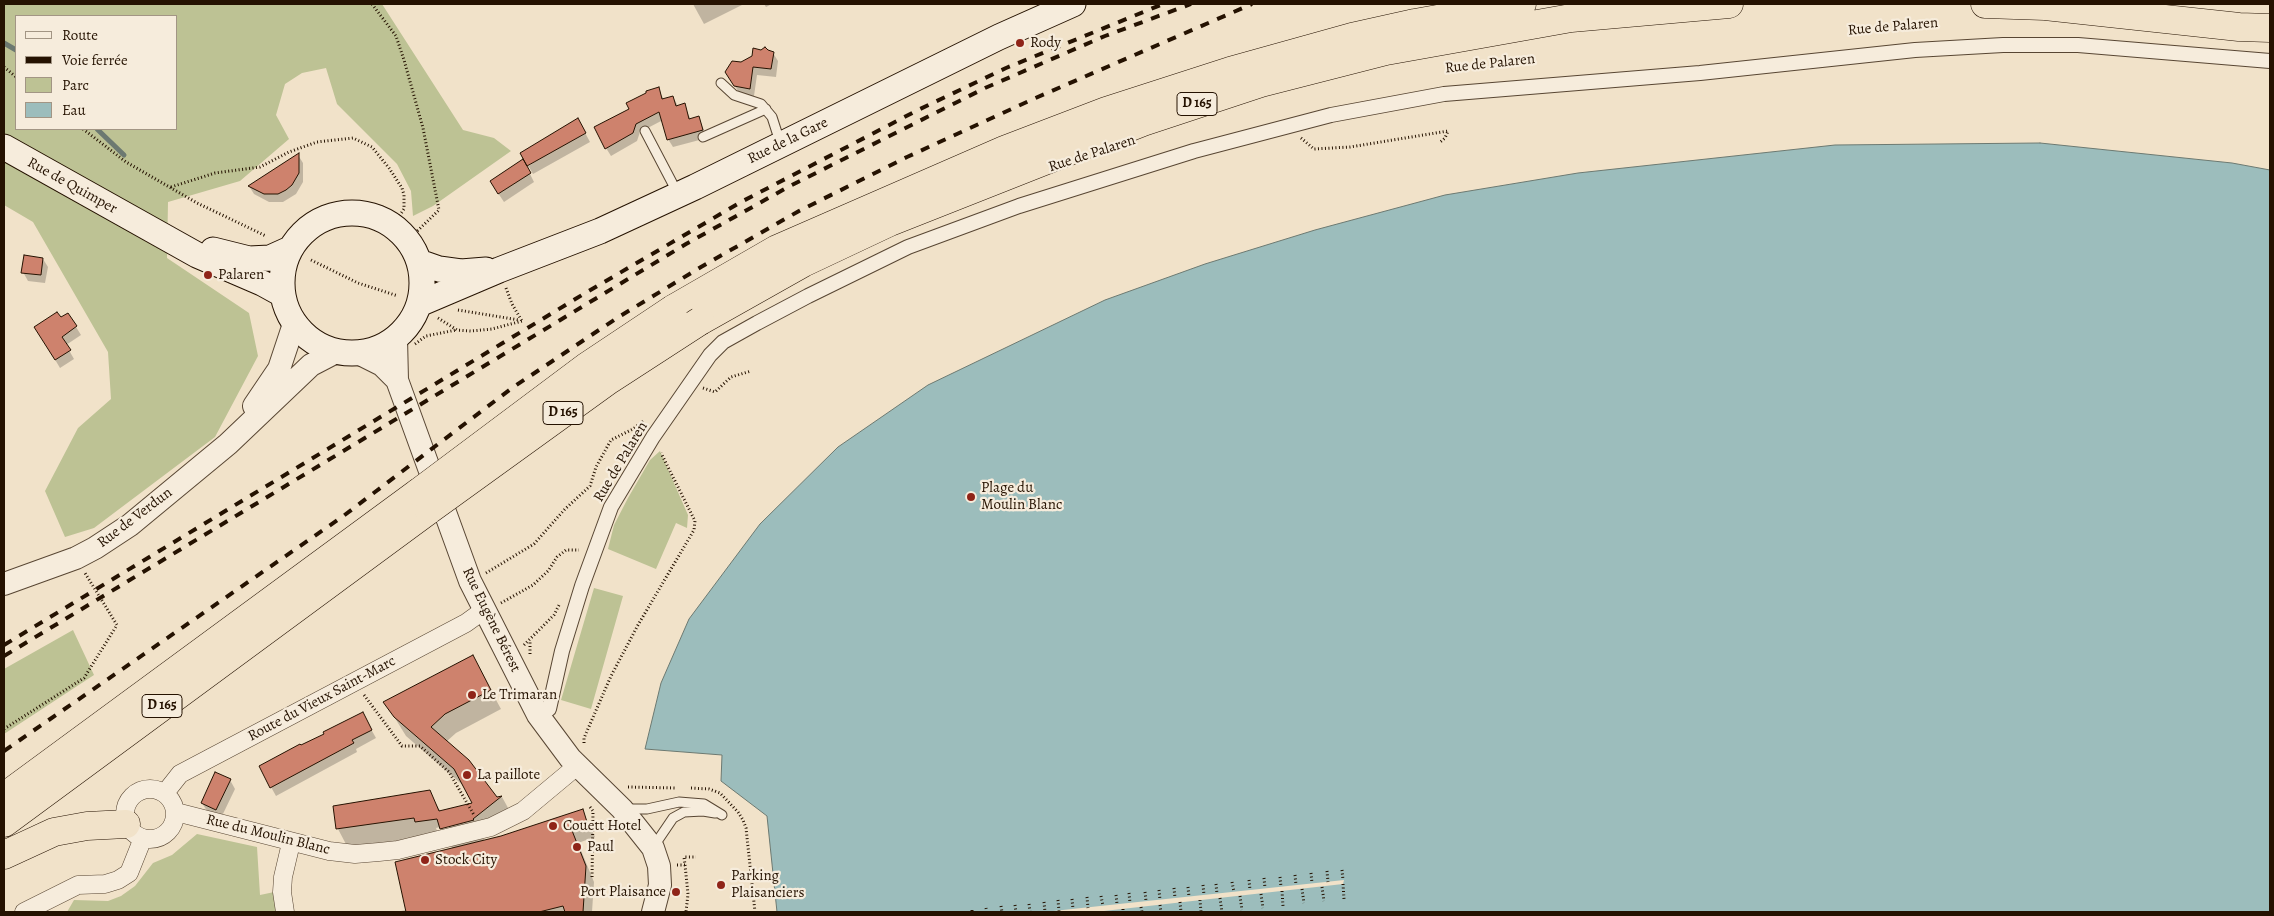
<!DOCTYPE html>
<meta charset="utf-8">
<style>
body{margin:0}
#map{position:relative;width:2274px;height:916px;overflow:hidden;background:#f1e2c9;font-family:Alegreya,serif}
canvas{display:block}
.frame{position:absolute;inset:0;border:5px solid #251201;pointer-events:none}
.legend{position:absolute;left:15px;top:15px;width:162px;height:115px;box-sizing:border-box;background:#f6ecdc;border:1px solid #a29584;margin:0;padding:6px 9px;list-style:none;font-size:15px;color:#251201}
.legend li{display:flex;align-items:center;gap:10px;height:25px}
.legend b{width:25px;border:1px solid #a29584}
</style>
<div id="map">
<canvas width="2274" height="916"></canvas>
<div class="frame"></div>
<ul class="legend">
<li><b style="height:6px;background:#f6ecdc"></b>Route</li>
<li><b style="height:6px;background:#251201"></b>Voie ferrée</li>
<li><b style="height:14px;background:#bdc294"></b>Parc</li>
<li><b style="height:14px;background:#9cbdbc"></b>Eau</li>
</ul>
</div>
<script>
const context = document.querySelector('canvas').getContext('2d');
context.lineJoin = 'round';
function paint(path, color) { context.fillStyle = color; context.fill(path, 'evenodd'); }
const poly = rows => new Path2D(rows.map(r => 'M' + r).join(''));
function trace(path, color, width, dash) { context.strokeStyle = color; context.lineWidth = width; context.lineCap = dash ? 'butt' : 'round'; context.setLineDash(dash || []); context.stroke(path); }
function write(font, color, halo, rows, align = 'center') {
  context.font = font + ' Alegreya,serif'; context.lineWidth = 4.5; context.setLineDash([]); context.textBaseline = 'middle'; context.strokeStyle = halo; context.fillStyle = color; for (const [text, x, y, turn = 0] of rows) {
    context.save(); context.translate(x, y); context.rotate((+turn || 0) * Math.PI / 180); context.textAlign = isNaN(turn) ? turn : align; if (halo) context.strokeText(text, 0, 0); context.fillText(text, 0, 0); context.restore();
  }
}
const green = poly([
 [4,4,382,4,463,130,494,138,511,151,433,206,413,216,411,191,397,164,337,104,326,68,302,73,285,84,276,115,289,139,240,181,168,202,167,258,249,313,258,356,215,437,94,528,65,537,45,491,78,428,111,399,108,352,33,222,4,205],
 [16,16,176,16,176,129,16,129],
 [660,451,688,515,687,528,676,523,656,569,608,549,614,525,628,498,650,460],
 [594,588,623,596,591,709,561,700],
 [73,630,94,675,4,734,4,669],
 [197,834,257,847,260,895,279,891,281,912,67,912,74,900,108,901,121,896,135,886,153,863,172,855]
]);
const water = poly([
 [2040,143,2232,163,2270,170,2270,912,777,912,767,816,721,781,722,755,645,749,661,683,689,619,760,524,838,447,928,385,1105,300,1205,264,1315,230,1445,195,1578,173,1835,145,2040,143]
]);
const pier = poly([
 [1344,880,1343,884,1104,911,1044,912]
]);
const shadow = poly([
 [693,4,744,4,704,24],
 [764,4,772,4,766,7],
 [773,53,778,61,776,77,757,75,754,96,740,94,726,72,741,63],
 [658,88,664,100,673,97,678,106,684,105,691,120,699,118,707,138,673,147,668,139,663,120,640,132,637,141,611,156,606,148],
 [582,127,590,142,533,174,529,167,527,168,534,182,504,202,496,190],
 [298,155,303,163,303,182,296,194,283,202,269,202,254,194,249,186],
 [43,259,48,267,45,283,28,281,23,272],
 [68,314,81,335,66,345,74,359,60,368,41,336],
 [483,676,501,709,456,733,446,742,496,798,502,797,512,815,483,838,485,841,501,837,582,810,595,837,578,843,594,882,592,912,396,912,406,910,453,849,446,838,425,837,348,848,338,829,429,792,441,812,474,804,465,787,406,736,385,702],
 [449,825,449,828,437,831,436,828],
 [367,722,376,738,356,749,357,752,276,796,271,787],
 [230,780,235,789,221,818,207,811,202,803]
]);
const stream = poly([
 [4,43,16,50],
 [97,129,124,155]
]);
const building = poly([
 [765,47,768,50,774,52,771,69,753,67,750,89,734,86,725,72,732,61,741,62,752,56,753,48,761,50,765,47],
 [659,87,662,99,673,96,676,106,685,103,689,119,699,116,703,130,667,140,659,112,636,124,633,133,605,149,594,127,629,109,626,103,646,93,646,91,659,87],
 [578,118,586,133,527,166,520,153,578,118],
 [299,153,299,173,292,185,286,190,278,194,264,194,248,186,299,153],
 [523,159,531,173,498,194,490,181,523,159],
 [24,255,43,258,41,275,21,273,24,255],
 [57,312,61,317,68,313,77,326,62,337,71,350,55,360,34,327,57,312],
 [473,655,491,690,445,714,431,727,469,760,497,797,502,796,473,819,474,820,440,829,437,819,415,822,414,818,336,829,333,806,430,790,439,811,472,803,454,769,394,717,383,702,473,655],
 [363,712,372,730,352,740,354,743,270,788,259,766,300,744,301,745,324,734,323,732,363,712],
 [215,772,231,779,216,810,201,803,215,772],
 [583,809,587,822,571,828,586,866,583,912,565,912,563,906,539,912,406,912,395,862,501,836,583,809]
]);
const path = poly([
 [372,4,396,36,404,60,423,128,439,210,408,240],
 [4,67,16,77],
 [83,129,126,162,197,203,266,236],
 [1301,138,1314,149,1350,147,1448,131,1445,138,1439,143],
 [171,187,215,173,260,167,289,152,317,142,353,138,372,147,389,168,402,188,404,195,404,209,393,226],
 [311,260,358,283,398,296],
 [506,288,512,304,522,321],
 [458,310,519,320],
 [438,318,457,330,471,331,492,329,522,321],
 [415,344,426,336,456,330],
 [703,388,715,392,731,377,751,371],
 [486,573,534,544,565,509,590,486,596,467,611,440,633,429,645,420],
 [501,603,533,585,548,571,557,557,566,550,579,550],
 [524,645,554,615,559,605],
 [530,654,530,640],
 [364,695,402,746,420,746,449,772,474,815],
 [4,729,84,678,117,625,85,573],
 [584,743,584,738,611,676,638,625,694,530,695,521,661,453],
 [628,787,677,788],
 [691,788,709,789,720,793,738,812,743,820,746,828,755,912],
 [590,807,593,811,592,878],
 [677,865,685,865,684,857,696,857],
 [685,865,688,894,686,912],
 [1342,870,1343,880],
 [1327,871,1328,882],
 [1311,873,1312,883],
 [1295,875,1296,885],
 [1280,877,1281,887],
 [1264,878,1265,888],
 [1249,880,1250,890],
 [1232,882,1234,892],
 [1216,884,1217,894],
 [1343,884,1344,899],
 [1203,885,1204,895],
 [1188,887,1189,897],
 [1322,887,1324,901],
 [1174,888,1175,898],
 [1302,889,1304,903],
 [1159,890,1160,900],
 [1282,891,1283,906],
 [1145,892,1146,901],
 [1129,893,1130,903],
 [1261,894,1263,908],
 [1116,895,1117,904],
 [1101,896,1103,906],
 [1240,896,1242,910],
 [1087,897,1088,908],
 [1220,898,1222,912],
 [1072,899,1073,909],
 [1058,900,1059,911],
 [1200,900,1201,912],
 [1044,902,1045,912],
 [1180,902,1181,912],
 [1029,904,1030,912],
 [1015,905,1016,912],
 [1160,905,1161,912],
 [1001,906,1002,912],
 [1141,907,1142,912],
 [986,908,987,912],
 [1123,909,1123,912],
 [972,910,972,912],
 [956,911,956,912],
 [1104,911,1104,912]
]);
const service = poly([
 [721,83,734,95,761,104,772,117,780,142],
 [645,131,677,192],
 [703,137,766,109],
 [626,809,647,809,679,802,704,804,722,815],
 [654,846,673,818,684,812,703,811,715,813]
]);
const pedestrian = poly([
 [549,709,562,651,582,586,611,507,653,437,710,355,723,342,757,323,808,296,908,247,1019,206,1194,151,1331,115,1444,94,1700,73,1915,50,2003,45,2078,45,2270,61]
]);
const minor = poly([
 '125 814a25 25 0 1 1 50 0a25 25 0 1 1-50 0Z',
 [165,793,180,774,466,623,484,610],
 [176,812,329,851,355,854,379,852,398,850,491,827,523,811,577,766],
 [24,912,78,885,105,884,118,880,129,873,143,838],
 [285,912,282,892,283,877,291,843]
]);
const tertiary = poly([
 [396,338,397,380,470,581,538,715,570,758,622,809,653,848,659,866,660,885,653,912],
 [358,353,382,365,397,380],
 [254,406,279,369,294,324],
 [4,584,76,558,95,548,130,525,228,444,311,365,336,352]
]);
const secondary = poly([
 [4,147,197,255,262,283,282,294],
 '282 283a70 70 0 1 1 140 0a70 70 0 1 1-140 0Z',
 [213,250,249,259,270,258,290,249],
 [419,262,439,269,461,272,486,270],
 [419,304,499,270,600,231,695,187,999,37,1073,4]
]);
const trunk = poly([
 [1985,4,2045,6,2239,27,2270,28],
 [673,309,777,249,1004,150,1106,111,1230,71,1352,37,1415,23,1522,4],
 [700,321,803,263,890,222,1143,122,1261,83,1386,51,1571,18,1729,4],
 [4,797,419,492],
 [4,823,429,510],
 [4,855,54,832,87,826,126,824]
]);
const rail = poly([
 [4,645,582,295,741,202,918,110,1006,68,1163,4],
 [4,656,686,244,790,186,985,88,1105,36,1191,4],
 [4,751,342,517,512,388,617,318,701,267,799,211,907,157,1031,100,1252,4]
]);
const trunkBridge = poly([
 [419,492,586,367,673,309],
 [429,510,609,380,700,321]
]);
const markers = [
 [1020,43,5,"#8f2418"],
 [208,275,5,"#8f2418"],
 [971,497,5,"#8f2418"],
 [472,695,5,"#8f2418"],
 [467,775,5,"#8f2418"],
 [553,826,5,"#8f2418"],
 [577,847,5,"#8f2418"],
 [425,860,5,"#8f2418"],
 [721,885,5,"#8f2418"],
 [676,892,5,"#8f2418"]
];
const shields = [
 [1197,104,40],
 [563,413,40],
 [162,706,40]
];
const shieldNames = [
 ["D 165",1197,104],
 ["D 165",563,413],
 ["D 165",162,706]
];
const streetNames = [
 ["Rue de Palaren",1893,27,-5],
 ["Rue de Palaren",1490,64,-6],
 ["Rue de la Gare",788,141,-26],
 ["Rue de Palaren",1092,154,-18],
 ["Rue de Quimper",72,186,29],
 ["Rue de Palaren",621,462,-59],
 ["Rue de Verdun",135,518,-37],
 ["Rue Eugène Bérest",491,620,64],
 ["Route du Vieux Saint-Marc",322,699,-28],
 ["Rue du Moulin Blanc",268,835,14]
];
const poiNames = [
 ["Rody",1030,43],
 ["Palaren",218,275],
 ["Plage du",981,488],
 ["Moulin Blanc",981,505],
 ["Le Trimaran",482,695],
 ["La paillote",477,775],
 ["Couett Hotel",563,826],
 ["Paul",587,847],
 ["Stock City",435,860],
 ["Parking",731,876],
 ["Plaisanciers",731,893],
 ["Port Plaisance",666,892,"right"]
];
paint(green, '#bdc294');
paint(water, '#9cbdbc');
trace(water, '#6c7971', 1);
paint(pier, '#f1e2c9');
paint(shadow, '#0003');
trace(stream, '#6c7971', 5);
paint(building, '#ce826d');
trace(building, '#251201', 1);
trace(service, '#584633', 11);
trace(pedestrian, '#584633', 16);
trace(minor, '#584633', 19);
trace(tertiary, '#584633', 24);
trace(secondary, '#251201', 27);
trace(trunk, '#251201', 29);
trace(path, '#251201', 3, [1, 2.5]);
trace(service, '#f6ecdc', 9);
trace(pedestrian, '#f6ecdc', 14);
trace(minor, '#f6ecdc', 18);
trace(tertiary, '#f6ecdc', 22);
trace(secondary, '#f6ecdc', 25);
trace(trunk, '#f1e2c9', 28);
trace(rail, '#251201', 4, [9, 9]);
trace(trunkBridge, '#251201', 29, []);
trace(trunkBridge, '#f1e2c9', 28);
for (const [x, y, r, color] of markers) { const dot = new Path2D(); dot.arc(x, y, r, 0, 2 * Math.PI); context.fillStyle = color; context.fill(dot); trace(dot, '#f6ecdc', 2); }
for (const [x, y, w] of shields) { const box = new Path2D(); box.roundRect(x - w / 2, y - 11.5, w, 23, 4); context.fillStyle = '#f6ecdc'; context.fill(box); trace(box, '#251201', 1); }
write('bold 14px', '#251201', null, shieldNames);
write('15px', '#251201', '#f6ecdc', streetNames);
write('15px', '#251201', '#f6ecdc', poiNames, 'left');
</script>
